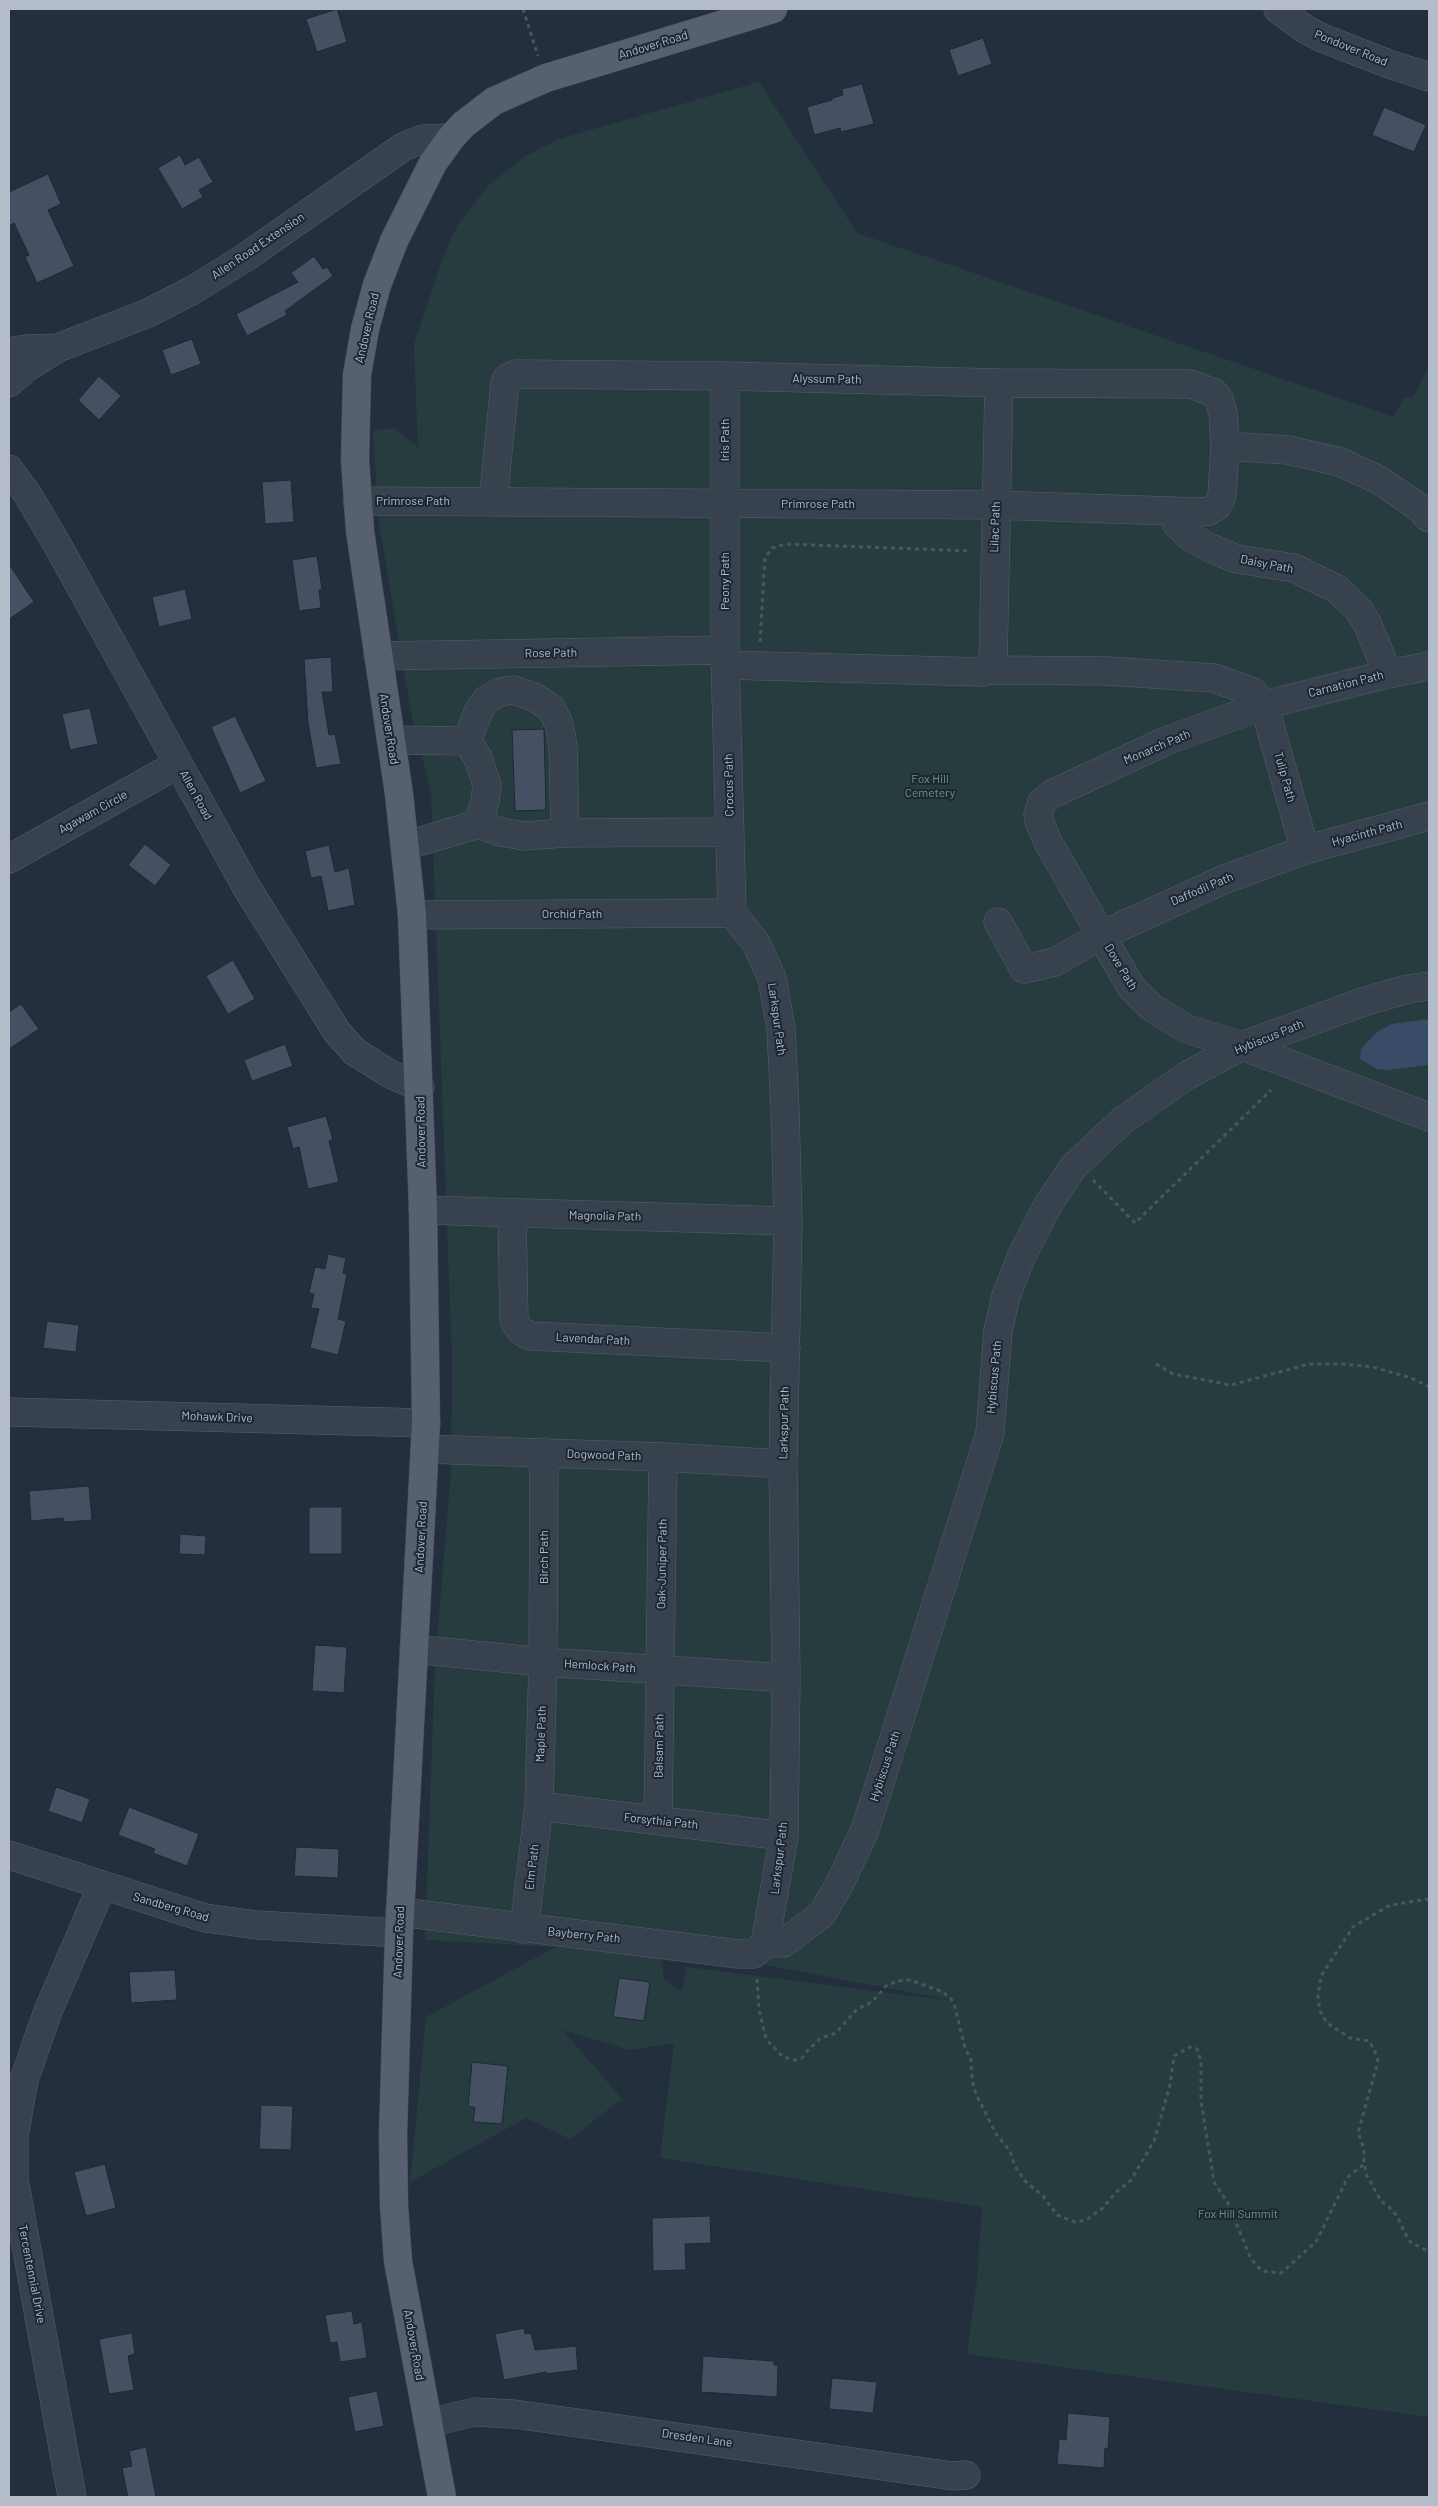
<!DOCTYPE html>
<style>
body{margin:0}
#map{position:relative;width:1438px;height:2506px;overflow:hidden;background:#242f3e;font-family:Barlow,sans-serif}
canvas{display:block}
.frame{position:absolute;inset:0;border:10px solid #b4bcc9;pointer-events:none}
</style>
<div id="map">
<canvas width="1438" height="2506"></canvas>
<div class="frame"></div>
</div>
<script>
const context = document.querySelector('canvas').getContext('2d');
context.lineJoin = 'round';
function paint(path, color) { context.fillStyle = color; context.fill(path, 'evenodd'); }
const poly = rows => new Path2D(rows.map(r => 'M' + r).join(''));
function trace(path, color, width, dash) { context.strokeStyle = color; context.lineWidth = width; context.lineCap = dash ? 'butt' : 'round'; context.setLineDash(dash || []); context.stroke(path); }
function write(font, color, halo, rows, align = 'center') {
  context.font = font + ' Barlow,sans-serif'; context.lineWidth = 4; context.setLineDash([]); context.textBaseline = 'middle'; context.strokeStyle = halo; context.fillStyle = color; for (const [text, x, y, turn = 0] of rows) {
    context.save(); context.translate(x, y); context.rotate((+turn || 0) * Math.PI / 180); context.textAlign = isNaN(turn) ? turn : align; if (halo) context.strokeText(text, 0, 0); context.fillText(text, 0, 0); context.restore();
  }
}
const green = poly([
 [759,82,857,233,1394,417,1404,397,1412,398,1429,368,1429,2417,967,2354,977,2280,982,2207,660,2158,674,2043,629,2050,563,2030,622,2099,570,2139,526,2118,410,2182,426,2017,555,1947,425,1940,435,1665,451,1471,452,1359,431,791,412,718,379,524,373,430,395,428,418,447,414,344,445,252,458,224,490,184,525,156,562,138],
 [660,1954,739,1960,961,2002,687,1967,681,1991,664,1979]
]);
const water = poly([
 [1429,1019,1429,1065,1387,1070,1377,1069,1360,1059,1361,1049,1377,1032,1392,1024]
]);
const building = poly([
 [337,9,347,42,317,52,306,19,337,9],
 [983,38,992,64,958,76,949,50,983,38],
 [862,84,874,124,841,132,840,128,814,135,807,107,832,100,832,98,843,95,842,89,862,84],
 [1384,107,1426,125,1414,152,1372,135,1384,107],
 [180,155,185,165,199,157,213,182,199,190,203,197,182,209,158,168,180,155],
 [48,174,61,204,48,210,74,266,37,283,25,257,29,255,14,223,9,226,9,192,48,174],
 [314,256,323,269,327,267,333,276,285,311,287,315,247,336,236,314,298,282,291,273,314,256],
 [192,339,201,364,171,375,162,350,192,339],
 [99,376,121,396,99,420,78,400,99,376],
 [291,480,294,522,265,524,262,482,291,480],
 [317,556,322,589,319,590,321,608,299,611,292,560,317,556],
 [9,564,34,602,9,619,9,564],
 [185,589,192,619,159,627,152,597,185,589],
 [331,657,333,692,322,692,329,735,335,734,341,764,316,768,308,723,304,659,331,657],
 [90,708,98,744,70,750,62,714,90,708],
 [235,716,266,781,240,793,211,727,235,716],
 [544,729,546,810,515,811,512,730,544,729],
 [145,844,171,865,155,886,128,865,145,844],
 [329,845,335,872,349,868,355,905,328,911,321,876,311,878,305,851,329,845],
 [233,960,255,999,228,1014,206,976,233,960],
 [21,1004,39,1029,9,1049,9,1012,21,1004],
 [285,1044,293,1066,252,1081,244,1060,285,1044],
 [326,1116,333,1140,329,1141,339,1182,308,1189,299,1147,293,1149,287,1127,326,1116],
 [328,1254,346,1258,343,1273,347,1274,338,1319,346,1321,338,1355,310,1348,319,1309,311,1308,314,1294,309,1293,315,1267,325,1269,328,1254],
 [47,1321,79,1325,76,1352,43,1348,47,1321],
 [89,1486,92,1520,64,1522,63,1518,31,1521,29,1491,89,1486],
 [309,1507,342,1507,342,1554,309,1554,309,1507],
 [180,1534,206,1536,205,1555,179,1554,180,1534],
 [315,1645,347,1647,344,1693,312,1691,315,1645],
 [56,1787,90,1799,82,1823,48,1811,56,1787],
 [129,1807,199,1834,187,1866,153,1853,155,1849,118,1835,129,1807],
 [296,1847,339,1849,338,1878,294,1876,296,1847],
 [175,1970,177,2000,131,2003,129,1972,175,1970],
 [619,1978,650,1982,644,2021,613,2017,619,1978],
 [472,2062,508,2066,502,2124,473,2122,475,2107,468,2107,472,2062],
 [261,2105,293,2106,291,2150,259,2149,261,2105],
 [105,2164,116,2208,86,2216,74,2172,105,2164],
 [710,2216,711,2243,685,2244,686,2270,653,2271,652,2218,710,2216],
 [352,2311,354,2324,362,2322,367,2358,340,2362,337,2342,330,2343,325,2315,352,2311],
 [524,2328,525,2334,531,2333,535,2350,576,2346,578,2370,546,2374,546,2372,504,2380,495,2334,524,2328],
 [132,2333,135,2354,128,2356,134,2390,109,2394,99,2339,132,2333],
 [703,2356,774,2361,774,2365,778,2365,777,2397,701,2392,703,2356],
 [832,2378,877,2382,873,2413,829,2409,832,2378],
 [377,2391,384,2426,355,2432,348,2397,377,2391],
 [1068,2413,1110,2417,1108,2449,1105,2448,1104,2468,1057,2464,1059,2439,1066,2440,1068,2413],
 [146,2447,156,2497,128,2497,122,2468,132,2466,129,2451,146,2447]
]);
const path = poly([
 [523,9,538,56],
 [760,642,765,558,772,548,786,544,971,551],
 [1093,1180,1135,1223,1271,1090],
 [1156,1364,1173,1374,1231,1385,1309,1364,1343,1364,1373,1367,1411,1378,1429,1387],
 [1429,1899,1390,1905,1353,1927,1321,1976,1318,1997,1320,2011,1327,2023,1350,2038,1369,2041,1374,2049,1378,2061,1358,2133,1364,2149,1364,2164,1367,2176,1381,2201,1389,2207,1397,2216,1409,2241,1429,2252],
 [757,1979,759,2009,766,2039,783,2057,795,2060,802,2058,809,2049,821,2038,836,2033,857,2009,872,2002,886,1986,897,1981,910,1980,943,1992,951,1999,955,2007,965,2048,971,2060,972,2080,976,2094,996,2134,1010,2151,1015,2166,1025,2181,1043,2196,1057,2215,1075,2222,1086,2220,1103,2208,1115,2193,1131,2180,1154,2141,1170,2085,1174,2056,1190,2047,1197,2049,1201,2061,1201,2101,1214,2182,1228,2203,1251,2259,1262,2271,1281,2273,1316,2242,1348,2177,1364,2164]
]);
const minor = poly([
 [1278,9,1305,29,1322,38,1389,64,1429,77],
 [9,352,26,349,57,348],
 [725,376,725,657,732,913],
 [9,383,26,368,58,348,148,313,193,290,246,257,403,147,423,139,451,138],
 [1225,446,1288,450,1340,462,1379,480,1420,508,1429,518],
 [9,469,28,495,58,546,247,888,337,1032,355,1052,390,1074,420,1087],
 [357,501,995,505,1199,512,1209,511,1217,506,1222,496,1225,446,1223,413,1219,399,1214,393,1191,384,999,383,725,376,516,374,507,378,505,383,493,501],
 [1172,511,1177,524,1189,536,1210,548,1237,559,1294,568,1337,589,1359,610,1368,625,1388,674],
 [378,656,725,650],
 [725,665,984,672,990,670,993,664,999,383],
 [1429,666,1388,674,1264,705,1166,741,1052,794,1042,802,1038,814,1039,821,1048,842,1131,987,1151,1007,1187,1029,1242,1046,1429,1117],
 [990,670,1107,671,1214,678,1253,692,1264,705,1305,850],
 [391,740,467,741],
 [565,833,563,746,559,724,551,708,534,697,513,690,500,692,486,700,479,710,467,741,478,758,487,785,485,802,478,824,501,832,524,836,565,833,730,832],
 [405,846,478,824],
 [9,859,178,764],
 [732,913,756,943,772,978,781,1028,785,1110,788,1221,783,1464,786,1678,784,1836,765,1943],
 [412,915,732,913],
 [998,922,1024,969,1055,962,1102,935,1225,879,1305,850,1429,816],
 [423,1210,788,1221],
 [512,1214,514,1321,521,1331,530,1336,786,1348],
 [9,1412,426,1423],
 [425,1449,663,1457,783,1464],
 [414,1649,543,1662,786,1678],
 [539,1806,784,1836],
 [658,1820,663,1457],
 [9,1855,205,1918,257,1925,399,1933],
 [400,1912,738,1954,754,1954,765,1943],
 [524,1929,539,1806,543,1662,544,1452],
 [765,1943,784,1943,822,1914,839,1885,865,1830,990,1433,998,1331,1006,1296,1022,1255,1049,1203,1074,1166,1122,1121,1186,1076,1242,1046,1366,1001,1408,989,1429,986],
 [428,2423,475,2412,514,2414,953,2476,966,2475],
 [72,2497,14,2179,14,2137,24,2080,48,2011,102,1886]
]);
const major = poly([
 [442,2497,398,2261,394,2205,393,2135,399,1933,426,1423,423,1210,412,915,399,794,360,531,355,460,357,375,365,329,377,285,394,241,433,163,451,138,464,124,494,101,546,78,773,9]
]);
const streetNames = [
 ["Andover Road",653,45,-17],
 ["Pondover Road",1351,48,22],
 ["Allen Road Extension",258,246,-34],
 ["Andover Road",367,328,-77],
 ["Alyssum Path",827,379,1],
 ["Iris Path",725,440,-90],
 ["Primrose Path",413,501],
 ["Primrose Path",818,504],
 ["Lilac Path",995,527,-88],
 ["Daisy Path",1267,564,11],
 ["Peony Path",725,581,-90],
 ["Rose Path",551,653,-1],
 ["Carnation Path",1346,684,-14],
 ["Andover Road",389,729,81],
 ["Monarch Path",1157,747,-23],
 ["Tulip Path",1285,777,74],
 ["Crocus Path",729,785,-91],
 ["Allen Road",196,795,61],
 ["Agawam Circle",93,812,-29],
 ["Hyacinth Path",1367,833,-15],
 ["Daffodil Path",1202,889,-23],
 ["Orchid Path",572,914],
 ["Dove Path",1121,967,59],
 ["Larkspur Path",777,1019,82],
 ["Hybiscus Path",1269,1037,-22],
 ["Andover Road",421,1132,-91],
 ["Magnolia Path",605,1216,1],
 ["Lavendar Path",593,1339,3],
 ["Hybiscus Path",994,1377,-85],
 ["Mohawk Drive",217,1417,2],
 ["Larkspur Path",784,1423,-89],
 ["Dogwood Path",604,1455,2],
 ["Andover Road",421,1537,-87],
 ["Birch Path",544,1557,-90],
 ["Oak-Juniper Path",662,1564,-89],
 ["Hemlock Path",600,1666,4],
 ["Maple Path",541,1734,-88],
 ["Balsam Path",659,1746,-89],
 ["Hybiscus Path",885,1766,-72],
 ["Forsythia Path",661,1821,6],
 ["Larkspur Path",779,1858,-83],
 ["Elm Path",532,1867,-83],
 ["Sandberg Road",171,1907,16],
 ["Bayberry Path",584,1935,6],
 ["Andover Road",399,1942,-88],
 ["Tercentennial Drive",32,2274,79],
 ["Andover Road",414,2345,80],
 ["Dresden Lane",697,2438,8]
];
const parkNames = [
 ["Fox Hill",930,779],
 ["Cemetery",930,793],
 ["Fox Hill Summit",1238,2214]
];
paint(green, '#263c3f');
paint(water, '#394c67');
paint(building, '#455162');
trace(building, '#1f2835', 1);
trace(minor, '#565f6c', 29);
trace(major, '#414a57', 29);
trace(path, '#44595c', 3, [4, 4]);
trace(minor, '#38414e', 28);
trace(major, '#56606e', 28);
write('12px', '#b4bcc9', '#1d2633', streetNames);
write('12px', '#6b9a76', '#1d2633', parkNames);
</script>
